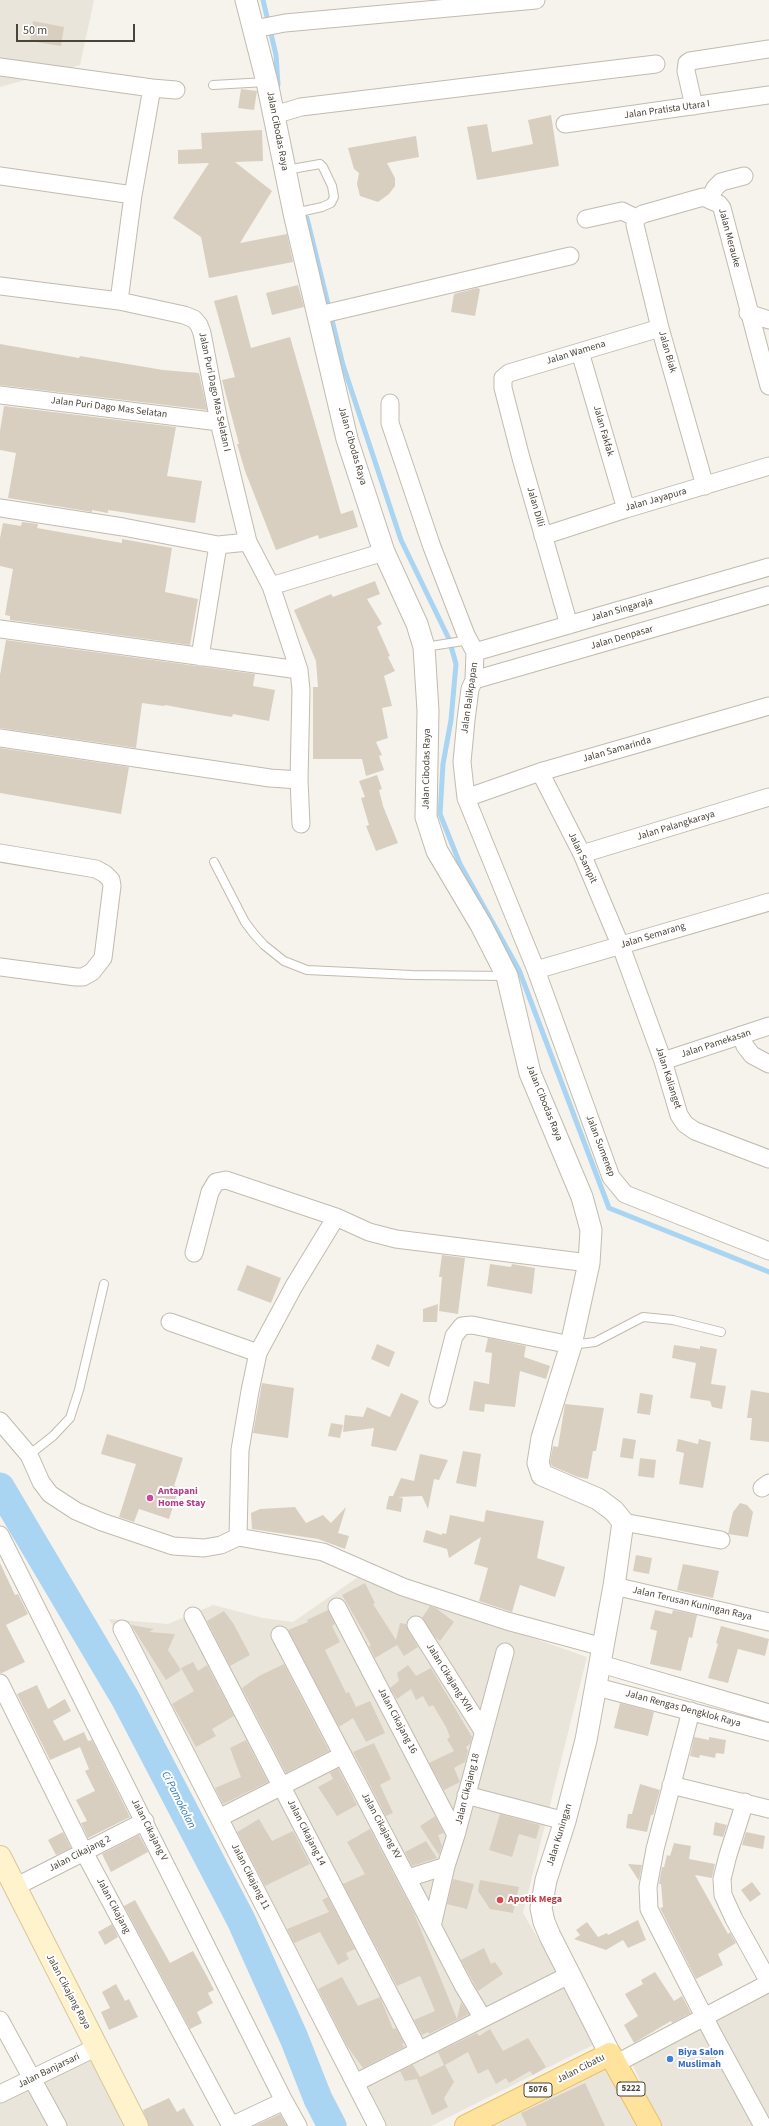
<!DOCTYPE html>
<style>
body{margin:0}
#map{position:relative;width:769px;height:2126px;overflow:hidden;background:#f6f3ec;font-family:"Source Sans 3",sans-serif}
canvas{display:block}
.scale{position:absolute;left:16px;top:24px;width:119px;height:18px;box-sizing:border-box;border:2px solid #4b4439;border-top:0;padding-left:5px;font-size:12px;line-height:14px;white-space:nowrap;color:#4b4439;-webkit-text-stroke:3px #fff;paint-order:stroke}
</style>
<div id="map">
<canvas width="769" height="2126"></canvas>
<div class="scale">50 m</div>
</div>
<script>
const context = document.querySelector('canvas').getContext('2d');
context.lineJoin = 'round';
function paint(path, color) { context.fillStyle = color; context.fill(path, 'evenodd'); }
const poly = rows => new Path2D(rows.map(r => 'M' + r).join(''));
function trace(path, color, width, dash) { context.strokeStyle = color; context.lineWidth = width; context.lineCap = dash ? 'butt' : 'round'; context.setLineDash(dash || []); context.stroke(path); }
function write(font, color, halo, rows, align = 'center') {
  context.font = font + ' "Source Sans 3",sans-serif'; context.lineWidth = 4; context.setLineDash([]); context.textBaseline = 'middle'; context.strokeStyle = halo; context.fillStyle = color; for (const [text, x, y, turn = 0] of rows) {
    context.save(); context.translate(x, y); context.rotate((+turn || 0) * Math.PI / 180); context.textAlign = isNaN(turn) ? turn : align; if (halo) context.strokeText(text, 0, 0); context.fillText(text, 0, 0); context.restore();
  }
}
const residential = poly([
 [0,0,94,0,80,65,0,87],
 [358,1577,587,1657,523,1913,599,2042,431,2126,372,2126,109,1619,168,1624,213,1605,263,1618,293,1622],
 [769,1986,769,2126,661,2126,629,2057],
 [95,2049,135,2126,0,2126,0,2098],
 [604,2063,637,2126,490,2126]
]);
const stream = poly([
 [263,0,276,55,278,85],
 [307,218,343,365,401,540,449,639,456,664,451,720,443,764,440,814,460,864,519,970,609,1208,769,1272]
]);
const river = poly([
 [0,1487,125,1698,241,1920,294,2038,318,2099,332,2126]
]);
const building = poly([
 [33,21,64,27,61,46,30,41],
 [241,89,257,91,254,110,238,108],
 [551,115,559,166,477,180,467,127,487,124,492,152,533,144,528,120],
 [262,130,263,161,235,162,272,191,240,243,287,234,293,262,209,278,201,237,173,218,209,163,178,164,178,150,202,149,201,133],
 [416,136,419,157,387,163,395,178,395,186,389,194,378,202,360,196,357,184,359,173,354,169,348,148],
 [298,285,304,307,272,315,266,293],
 [477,288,480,289,475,316,451,312,454,294],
 [237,295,251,348,290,337,341,514,353,510,358,527,319,539,318,535,276,550,245,471,237,444,239,444,222,380,235,377,214,301],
 [0,344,79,358,80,356,163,370,199,373,207,410,0,385],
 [4,406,176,427,167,476,202,481,195,523,108,510,108,513,92,510,92,512,8,498,16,453,0,450,0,431],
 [22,522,38,524,37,528,122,543,122,539,172,548,165,592,198,599,190,645,10,620,10,616,5,615,13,569,0,566,0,538,3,523,21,526],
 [375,581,380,594,367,599,382,624,377,627,390,656,388,657,395,671,384,676,392,706,382,708,388,738,376,742,382,755,379,756,384,770,366,776,362,759,313,759,313,687,318,687,316,661,294,610,331,594,333,597],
 [6,640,255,674,253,686,275,690,269,721,233,714,232,717,214,714,165,705,164,706,142,703,136,748,0,728,0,675],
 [0,748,129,767,121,814,0,793],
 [377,775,382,789,379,790,383,806,398,843,376,851,366,826,369,825,361,798,365,797,359,781],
 [442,1255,465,1258,458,1314,439,1311,442,1277,439,1277],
 [490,1264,511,1267,512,1264,535,1268,532,1294,487,1286],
 [247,1265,281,1278,271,1303,237,1290],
 [438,1304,437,1322,423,1322,423,1309],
 [488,1338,526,1346,524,1357,550,1366,546,1379,520,1371,515,1407,485,1404,484,1412,469,1410,474,1381,489,1384,492,1353,485,1352],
 [377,1344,395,1352,389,1367,371,1359],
 [674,1345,700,1349,700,1346,717,1349,711,1384,726,1386,722,1409,712,1407,710,1401,690,1398,696,1363,672,1358],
 [262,1383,294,1388,288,1438,253,1433],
 [751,1390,769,1393,769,1442,750,1440,752,1418,747,1418],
 [401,1393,419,1401,396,1451,371,1446,374,1428,343,1432,345,1415,363,1417,367,1407,390,1417],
 [640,1393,653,1395,650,1415,637,1413],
 [565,1404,604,1408,596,1451,593,1451,588,1479,578,1477,552,1466,550,1462,553,1446,558,1447],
 [331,1423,343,1425,340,1438,328,1436],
 [107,1434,183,1458,174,1486,179,1488,169,1519,139,1509,134,1522,119,1517,136,1464,101,1454],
 [623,1438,636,1440,633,1459,620,1457],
 [678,1439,698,1444,699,1439,711,1442,703,1488,679,1484,684,1453,676,1451],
 [463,1451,481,1454,476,1487,456,1483],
 [420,1454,448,1460,439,1480,434,1479,428,1509,422,1496,398,1497,403,1498,401,1512,386,1509,389,1496,393,1496,401,1478,414,1481],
 [640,1458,656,1460,654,1478,638,1476],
 [740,1503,747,1505,753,1512,748,1537,728,1534,733,1512],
 [295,1507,306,1523,323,1515,331,1523,346,1507,338,1533,349,1536,345,1549,318,1539,252,1529,251,1513,260,1509],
 [486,1510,544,1521,537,1558,565,1567,555,1597,520,1585,512,1612,479,1601,488,1568,474,1564,481,1537,449,1558,447,1549,423,1542,426,1530,442,1535,442,1533,446,1534,450,1515,484,1522],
 [636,1555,652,1558,649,1574,633,1571],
 [0,1563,15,1595,18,1594,28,1614,6,1625,25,1662,2,1673,0,1673],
 [683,1564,719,1571,713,1598,677,1590],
 [365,1583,375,1603,373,1604,396,1640,400,1623,406,1624,408,1630,418,1647,404,1656,397,1645,375,1658,369,1646,371,1645,342,1595],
 [430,1606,436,1608,454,1622,440,1641,435,1637,422,1618],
 [328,1610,335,1624,332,1626,340,1642,325,1650,346,1693,349,1692,356,1707,370,1701,385,1733,366,1742,353,1718,339,1727,288,1630,308,1622,307,1620],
 [655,1610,672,1614,673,1610,697,1615,692,1638,689,1637,681,1671,650,1664,657,1631,650,1629],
 [224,1611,233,1623,250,1655,230,1666,207,1621],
 [131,1625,154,1629,149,1632,175,1634,168,1650,181,1670,166,1680],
 [721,1626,769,1639,765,1656,738,1649,728,1683,708,1678,718,1644,716,1643],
 [193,1662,198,1671,207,1665,234,1716,212,1729,216,1736,196,1747,172,1704,194,1691,181,1668],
 [284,1664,329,1751,286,1773,242,1688,259,1676],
 [408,1665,416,1676,431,1668,472,1737,470,1744,466,1747,468,1751,465,1762,454,1768,460,1782,444,1790,429,1763,454,1751,447,1739,450,1737,446,1727,433,1705,429,1707,423,1696,416,1700,411,1689,397,1699,390,1688,399,1681,397,1673],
 [37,1685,48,1709,65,1699,71,1711,53,1721,64,1741,84,1732,88,1741,92,1740,130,1817,88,1838,81,1823,87,1821,76,1800,95,1791,85,1771,89,1769,80,1747,50,1760,17,1694],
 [620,1703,654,1712,648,1736,614,1728],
 [694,1737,709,1740,709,1737,726,1740,724,1754,716,1753,715,1758,700,1755,699,1758,690,1756],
 [246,1740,268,1782,223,1804,215,1788,241,1777,230,1748],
 [374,1743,391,1779,380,1785,393,1813,386,1816,353,1752],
 [338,1768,357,1805,337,1816,318,1787,333,1779,330,1773],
 [640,1784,660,1790,653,1815,651,1815,647,1832,626,1828,628,1814,632,1814],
 [500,1814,540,1825,536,1839,519,1834,512,1857,489,1850],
 [435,1816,444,1833,438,1835,442,1846,439,1855,420,1826],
 [259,1819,272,1841,293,1831,310,1864,265,1886,237,1832],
 [715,1822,727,1825,723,1837,713,1835],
 [370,1829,414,1913,457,2019,461,2002,469,2014,429,2034,428,2032,422,2035,414,2020,435,2011,420,1976,397,1986,343,1884,365,1874,347,1842],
 [63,1832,71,1848,56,1855,48,1840],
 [746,1832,765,1836,763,1849,742,1845],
 [139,1835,148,1852,111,1872,102,1854],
 [426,1841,437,1858,412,1866,405,1852],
 [674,1843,691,1846,689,1859,715,1864,712,1878,695,1875,728,1934,730,1932,736,1943,718,1954,723,1965,696,1979,660,1908,663,1907,661,1884,659,1884,662,1867,664,1867,667,1855,670,1856],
 [628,1864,642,1865,639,1881],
 [453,1879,474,1884,467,1909,447,1904],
 [480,1880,519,1887,513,1913,490,1909,478,1891],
 [752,1882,761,1894,750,1902,741,1890],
 [328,1897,355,1949,346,1953,349,1959,338,1965,320,1932,294,1943,287,1929,329,1912,322,1900],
 [135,1900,170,1963,193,1951,208,1978,214,1990,208,1993,213,2003,197,2012,202,2023,190,2029,124,1906],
 [638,1920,646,1940,628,1948,623,1940,606,1950,574,1939,580,1935,576,1930,587,1922,598,1937,607,1933,608,1935],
 [112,1924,118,1937,105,1945,98,1932],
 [484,1948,491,1964,495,1962,503,1974,478,1991,461,1960],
 [655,1972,674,2001,682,1996,691,2013,672,2023,671,2021,634,2043,624,2025,638,2016,625,1994,643,1984,641,1980],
 [342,1977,358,2006,380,1997,393,2029,396,2028,404,2043,402,2044,404,2047,363,2068,347,2046,318,1989],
 [116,1984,125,2001,129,1999,138,2017,109,2030,101,2012,110,2008,102,1992],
 [490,2029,503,2051,528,2038,546,2067,533,2075,530,2071,509,2083,506,2078,496,2084,488,2069,478,2074,468,2052,445,2065,454,2082,444,2098,448,2107,432,2115,417,2079,405,2081,400,2071,413,2065,420,2077,444,2065,438,2052,477,2033,479,2036],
 [585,2083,605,2126,527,2126,521,2113],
 [169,2098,177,2112,184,2108,194,2126,149,2126,143,2110],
 [280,2114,287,2126,254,2126]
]);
const service = poly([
 [213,85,266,82],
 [286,170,320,164,323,167,332,186,334,197,331,203,322,207,295,213],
 [425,647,469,640],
 [214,862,245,922,254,934,264,945,284,961,307,970,412,975,506,976],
 [571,1345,595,1342,643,1317,673,1320,721,1332],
 [29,1455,53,1436,70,1418,79,1390,104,1284]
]);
const minor = poly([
 [254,29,285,23,536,0],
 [0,67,152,88,133,195,119,301],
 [152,88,176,90],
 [694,106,686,71,687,63,690,61,769,49],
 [274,115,301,107,656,64],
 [565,124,769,95],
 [0,176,133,195],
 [709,199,715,188,721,182,744,176],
 [636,218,635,225,660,328,705,486],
 [636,218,643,214,703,197,719,204,722,208,769,386],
 [586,219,622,211,636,218],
 [0,286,119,301,184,315,194,319,199,325,202,333,219,422,248,542,271,586,299,670],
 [748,313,769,320],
 [319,315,570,256],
 [580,352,626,509],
 [0,395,219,422],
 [390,403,390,423,432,547,466,635,475,652,474,680,470,689,466,720,462,762,466,798,536,970,611,1177,625,1194,769,1251],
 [0,508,123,527,218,545,200,657],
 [543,536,626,509,769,466],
 [218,545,248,542],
 [271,586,384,552],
 [569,625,521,458,503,388,503,378,509,373,660,328],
 [0,629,299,670,301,690,299,780,270,778,0,738],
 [475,652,769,567],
 [474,680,769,595],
 [540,772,582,854,622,949,663,1061,679,1115,685,1124,695,1131,769,1159],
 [299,780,301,824],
 [466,798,540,772,769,706],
 [0,853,96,869,105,874,111,880,112,886,103,958,92,972,83,977,76,977,0,967],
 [582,854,769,797],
 [536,970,769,902],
 [741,1035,745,1046,752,1055,769,1064],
 [663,1061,769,1026],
 [336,1217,294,1286,258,1353,250,1391,240,1450,238,1537,323,1552,403,1587,507,1621,603,1647],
 [194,1253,210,1192,216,1182,226,1180,336,1217,369,1232,396,1239,589,1263],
 [170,1322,258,1353],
 [438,1399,454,1336,462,1326,472,1325,571,1345],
 [0,1421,29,1455,41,1482,50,1494,76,1511,102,1522,173,1546,204,1548,221,1545,238,1537],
 [762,1488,769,1483],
 [623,1522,721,1540],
 [0,1535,284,2101,298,2126],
 [614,1586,769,1622],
 [337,1607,456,1835],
 [193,1616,419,2051],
 [416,1625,483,1731],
 [122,1629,377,2126],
 [280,1635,464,1987,482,2017],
 [601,1664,769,1713],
 [0,1683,84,1852,231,2126],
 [597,1687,769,1732],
 [691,1711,655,1849,648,1887,649,1909,714,2036,763,2126],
 [671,1785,769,1809],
 [466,1795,565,1821],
 [745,1802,728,1855,722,1879,723,1895,734,1919,769,1982],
 [219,1818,343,1755],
 [408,1878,446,1866],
 [15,1887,145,1821],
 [432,1926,446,1866,456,1835,505,1652],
 [0,2020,58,2126],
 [617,2063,769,1983],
 [355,2083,569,1975],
 [0,2094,97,2047],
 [231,2126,284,2101]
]);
const tertiary = poly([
 [246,0,267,82,294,213,347,439,384,552,417,624,424,647,428,711,426,817,437,851,481,925,507,976,530,1073,582,1197,591,1230,589,1263,571,1345,542,1438,538,1463,542,1475,598,1499,614,1511,623,1522,614,1586,586,1740,565,1821,546,1880,541,1908,544,1922,550,1936,610,2054]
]);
const secondary = poly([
 [0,1857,137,2126]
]);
const primary = poly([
 [466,2126,610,2054,650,2126]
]);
const markers = [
 [150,1498,4,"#d1479c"],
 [500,1900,4,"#e0444e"],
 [670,2059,4,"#3f7fe0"]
];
const shields = [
 [631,2089,28],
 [538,2090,28]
];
const shieldNames = [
 ["5222",631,2089],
 ["5076",538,2090]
];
const streetNames = [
 ["Jalan Pratista Utara I",667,110,-8],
 ["Jalan Cibodas Raya",277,131,79],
 ["Jalan Merauke",729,238,75],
 ["Jalan Biak",667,352,74],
 ["Jalan Wamena",576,353,-17],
 ["Jalan Puri Dago Mas Selatan I",214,392,78],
 ["Jalan Puri Dago Mas Selatan",109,408,7],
 ["Jalan Fakfak",603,431,74],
 ["Jalan Cibodas Raya",352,446,74],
 ["Jalan Jayapura",656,500,-16],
 ["Jalan Dilli",535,507,74],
 ["Jalan Singaraja",622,610,-16],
 ["Jalan Denpasar",622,638,-16],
 ["Jalan Balikpapan",470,698,-82],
 ["Jalan Samarinda",617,750,-16],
 ["Jalan Cibodas Raya",427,769,-89],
 ["Jalan Palangkaraya",676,826,-17],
 ["Jalan Sampit",582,858,65],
 ["Jalan Semarang",653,936,-17],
 ["Jalan Pamekasan",716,1044,-18],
 ["Jalan Kalianget",668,1078,72],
 ["Jalan Cibodas Raya",544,1103,68],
 ["Jalan Sumenep",600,1146,69],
 ["Jalan Terusan Kuningan Raya",692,1604,13],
 ["Jalan Cikajang XVII",449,1678,58],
 ["Jalan Rengas Dengklok Raya",683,1709,15],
 ["Jalan Cikajang 16",397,1721,62],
 ["Jalan Cikajang 18",468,1789,-76],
 ["Jalan Cikajang XV",381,1826,62],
 ["Jalan Cikajang V",149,1830,63],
 ["Jalan Cikajang 14",306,1833,63],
 ["Jalan Kuningan",560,1835,-73],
 ["Jalan Cikajang 2",80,1854,-27],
 ["Jalan Cikajang 11",250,1877,63],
 ["Jalan Cikajang",113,1906,62],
 ["Jalan Cikajang Raya",68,1992,62],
 ["Jalan Cibatu",581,2069,-27],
 ["Jalan Banjarsari",49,2071,-26]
];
const hotelNames = [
 ["Antapani",158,1492],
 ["Home Stay",158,1504]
];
const healthNames = [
 ["Apotik Mega",508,1900]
];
const shopNames = [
 ["Biya Salon",678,2053],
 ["Muslimah",678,2065]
];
const waterNames = [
 ["Ci Pamokolan",178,1800,63]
];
paint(residential, '#eae5da');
trace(stream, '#a9d4f2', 5);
trace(river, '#a9d4f2', 29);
paint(building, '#d8cfc1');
trace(service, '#c2bbae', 10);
trace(minor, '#c2bbae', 19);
trace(tertiary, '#c2bbae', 23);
trace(secondary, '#d6c79b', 24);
trace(primary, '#e6c16a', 24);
trace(service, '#fff', 8);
trace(minor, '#fff', 17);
trace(tertiary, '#fff', 21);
trace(secondary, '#fff3cd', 22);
trace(primary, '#ffe39c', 22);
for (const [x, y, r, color] of markers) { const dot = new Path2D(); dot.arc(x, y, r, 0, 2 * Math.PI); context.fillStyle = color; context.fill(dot); trace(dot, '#fff', 1.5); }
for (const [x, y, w] of shields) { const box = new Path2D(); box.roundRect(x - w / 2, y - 7, w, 14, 3); context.fillStyle = '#fff'; context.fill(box); trace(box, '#4b4439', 1); }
write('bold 9px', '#4b4439', null, shieldNames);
write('10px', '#4b4439', '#fff', streetNames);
write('bold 10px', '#b23c85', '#fff', hotelNames, 'left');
write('bold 10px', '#be3a42', '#fff', healthNames, 'left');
write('bold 10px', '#366cbe', '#fff', shopNames, 'left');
write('italic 11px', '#2e7ab2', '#fff', waterNames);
</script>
